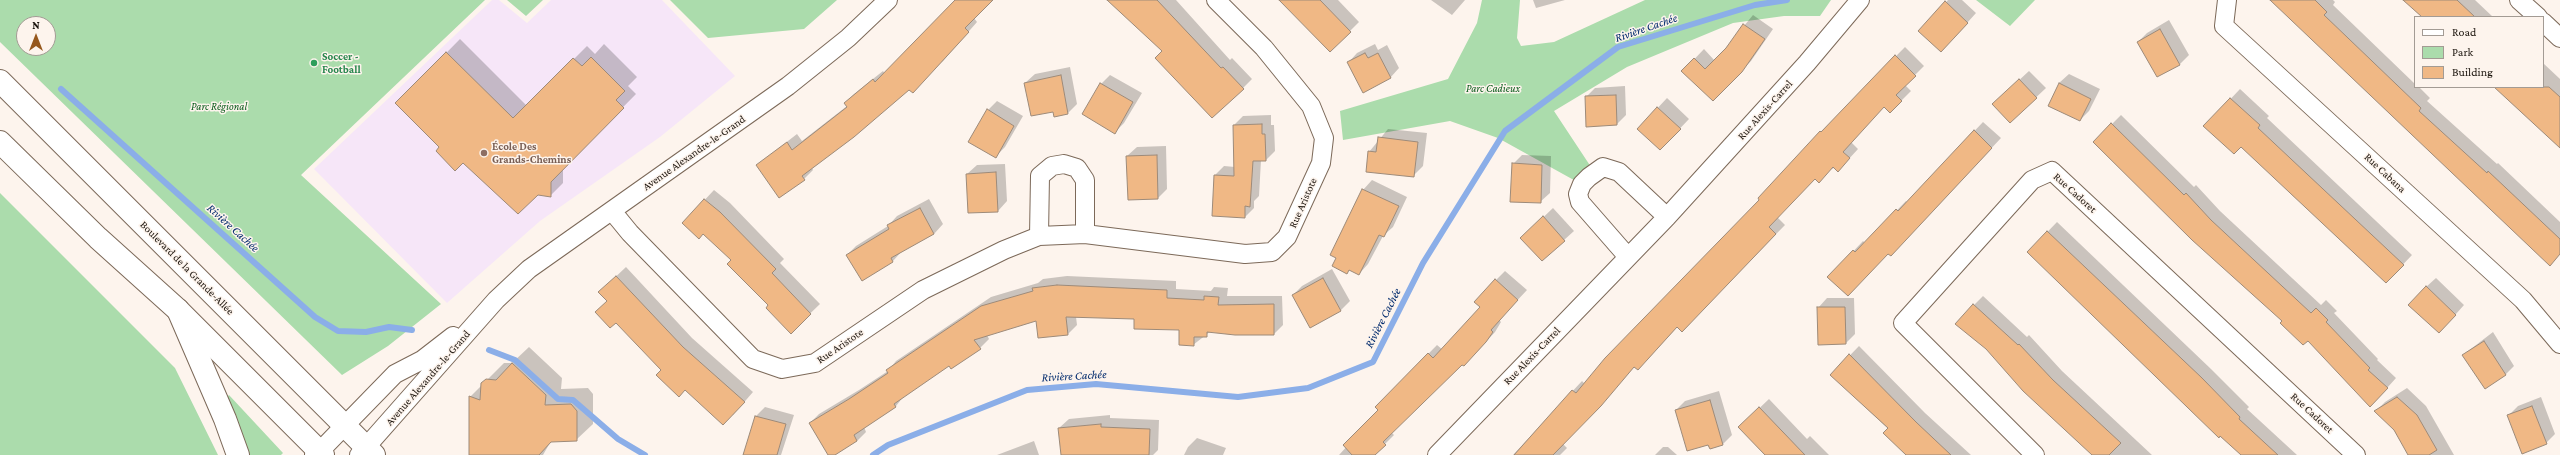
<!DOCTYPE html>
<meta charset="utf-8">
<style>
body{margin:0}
#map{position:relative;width:2560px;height:455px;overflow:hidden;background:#fdf4ed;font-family:"Crimson Pro",serif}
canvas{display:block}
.legend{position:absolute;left:2414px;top:16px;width:130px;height:72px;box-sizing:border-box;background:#fdf4ed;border:1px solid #a39b94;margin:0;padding:5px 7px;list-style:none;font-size:12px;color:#1d160f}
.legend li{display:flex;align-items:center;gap:8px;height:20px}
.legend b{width:20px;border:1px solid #a39b94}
.north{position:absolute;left:16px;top:16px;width:40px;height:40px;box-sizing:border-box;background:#fdf4ed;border:1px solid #a39b94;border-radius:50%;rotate:0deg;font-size:11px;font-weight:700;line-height:16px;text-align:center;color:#1d160f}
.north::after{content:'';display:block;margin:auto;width:14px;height:18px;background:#96581d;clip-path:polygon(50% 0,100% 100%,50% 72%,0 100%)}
</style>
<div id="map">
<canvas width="2560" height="455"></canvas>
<ul class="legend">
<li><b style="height:5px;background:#fff"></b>Road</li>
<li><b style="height:11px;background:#abdcac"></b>Park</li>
<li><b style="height:11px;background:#f0b885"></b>Building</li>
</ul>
<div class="north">N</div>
</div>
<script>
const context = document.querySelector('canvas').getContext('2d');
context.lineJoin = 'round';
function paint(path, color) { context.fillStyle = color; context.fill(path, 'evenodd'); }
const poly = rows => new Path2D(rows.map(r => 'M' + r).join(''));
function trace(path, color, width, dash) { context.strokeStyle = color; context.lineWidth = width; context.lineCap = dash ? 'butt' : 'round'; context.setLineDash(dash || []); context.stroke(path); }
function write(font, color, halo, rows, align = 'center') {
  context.font = font + ' "Crimson Pro",serif'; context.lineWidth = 3; context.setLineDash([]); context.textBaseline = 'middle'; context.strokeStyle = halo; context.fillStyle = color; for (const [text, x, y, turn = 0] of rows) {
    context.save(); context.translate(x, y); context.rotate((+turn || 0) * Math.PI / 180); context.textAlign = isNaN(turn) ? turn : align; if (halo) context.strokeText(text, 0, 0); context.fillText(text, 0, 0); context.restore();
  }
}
const education = poly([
 [492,0,499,0,527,23,551,0,662,0,735,76,660,137,540,221,447,303,314,169]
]);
const green = poly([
 [0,0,485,0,301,175,441,304,388,346,342,375,0,42],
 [24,24,48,24,48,48,24,48],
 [507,0,543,0,526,16],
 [670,0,837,0,804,29,708,38],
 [1482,0,1520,0,1517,38,1521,46,1554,42,1645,0,1831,0,1820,16,1784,16,1733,23,1627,67,1554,111,1591,167,1581,184,1498,138,1450,121,1343,140,1340,111,1448,79,1477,23],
 [1976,0,2035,0,2010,26],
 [0,193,175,368,218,455,0,455],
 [229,395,283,453,281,455,248,455,226,398]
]);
const shadow = poly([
 [956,0,992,0,974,18,977,22,943,61,812,168,813,170,804,179,780,197,757,165,797,134,802,141,847,106,845,103,854,94,883,71,885,74],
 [1109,0,1176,0,1230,60,1232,58,1252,79,1243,88,1164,51],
 [1280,0,1338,0,1359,22,1330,51],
 [1431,0,1465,0,1452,15],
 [1533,0,1565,0,1536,8],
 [1948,0,1962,0,1976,13,1950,42,1919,31],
 [2286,0,2333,0,2335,2,2333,5,2415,84,2415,87,2419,87,2430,98,2427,101,2497,164,2498,163,2560,222,2560,254],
 [2404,0,2475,0,2493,17,2422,17],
 [1753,15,1773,29,1751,61,1713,100,1683,71,1704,49,1715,61],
 [2169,20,2189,55,2180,64,2158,76,2138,42,2147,33],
 [460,39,527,106,587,46,595,54,604,44,637,77,628,86,636,94,563,168,563,183,550,196,464,162,441,147,397,103],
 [1375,44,1378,50,1387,45,1399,68,1390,78,1348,63,1357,53],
 [1905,47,1924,66,1905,85,1911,91,1890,112,1884,106,1851,142,1858,149,1847,161,1815,178,1777,217,1785,225,1682,330,1678,326,1647,360,1635,366,1563,444,1567,448,1560,455,1513,455,1582,381,1585,384,1761,200,1759,198,1821,132],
 [2543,63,2560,79,2560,147,2497,87,2543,87],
 [1070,67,1077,104,1068,113,1055,116,1054,111,1025,83,1035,74],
 [2029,71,2046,88,2010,122,2003,95],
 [2069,74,2100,89,2089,111,2080,120,2059,83],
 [1110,75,1142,93,1124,123,1115,132,1101,84],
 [1625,86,1626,115,1616,125,1586,97,1595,88],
 [2240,89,2269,116,2267,118,2412,255,2395,273,2241,146,2205,126],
 [1667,98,1689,119,1669,140,1638,129],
 [997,101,1023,116,1005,147,995,157,988,110],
 [1271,115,1271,125,1274,125,1275,151,1266,160,1261,160,1259,196,1254,201,1254,208,1245,217,1215,175,1224,166,1235,167,1234,125,1243,116],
 [2121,115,2194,187,2196,185,2220,211,2321,305,2326,300,2337,311,2334,313,2378,359,2377,360,2396,378,2379,397,2283,321,2112,124],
 [1983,122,2001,138,1900,246,1888,253,1829,277,1863,241,1865,243,1906,201,1907,202],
 [1388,129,1427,133,1423,166,1413,176,1369,152],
 [1166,146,1167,189,1158,198,1127,156,1137,147],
 [1522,155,1551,156,1550,193,1540,202,1513,164],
 [1005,164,1007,201,998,211,967,174,977,165],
 [1372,180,1407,197,1393,227,1383,236,1368,264,1359,274,1350,269,1347,273,1363,190],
 [714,190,730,203,784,259,780,263,820,304,791,332,732,260,703,233,683,223],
 [929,199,943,224,934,234,902,251,893,261,862,280,847,255,856,246,888,226,897,216],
 [1553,208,1574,231,1542,260,1531,229],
 [2057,222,2211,369,2249,407,2247,409,2297,455,2243,455,2028,252],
 [626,267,692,338,753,392,733,415,662,370,608,301,609,283],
 [1332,269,1350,301,1341,310,1293,295,1302,286],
 [1505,271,1527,290,1499,320,1501,322,1495,332,1473,356,1462,363,1391,432,1394,435,1374,455,1339,455,1380,410,1376,407,1437,345,1443,350,1481,307,1496,280],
 [1067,276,1176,281,1176,289,1211,291,1214,287,1228,288,1227,296,1282,296,1283,325,1274,334,1211,331,1193,345,1180,329,1135,318,1076,317,1077,325,1068,334,1037,319,987,335,989,339,980,348,952,368,949,365,904,396,896,406,864,427,866,432,857,441,830,455,810,423,819,414,859,390,888,371,896,361,991,297,1038,283,1043,279],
 [2436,278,2464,305,2448,323,2426,287],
 [1983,296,2027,337,2029,335,2062,371,2152,455,2093,455,1974,305],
 [1827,298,1854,298,1855,334,1846,343,1818,308],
 [2493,332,2514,366,2505,375,2463,355],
 [1859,346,1925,413,1971,455,1916,455,1831,375],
 [529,347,562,378,561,389,588,388,593,394,593,424,576,440,551,441,543,455,474,455,470,397,504,363,512,363],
 [2407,388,2426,406,2454,455,2409,455,2395,429,2376,411,2385,402],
 [1719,391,1732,435,1723,444,1710,448,1676,410,1685,401],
 [2541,397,2555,434,2546,443,2509,415,2518,406],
 [1769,399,1807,439,1810,436,1829,455,1765,455,1749,418],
 [765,407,794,415,781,455,750,455,756,416],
 [1110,415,1110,418,1159,420,1158,450,1153,455,1062,455,1059,428,1069,419],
 [1197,438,1226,448,1223,455,1184,455,1188,447],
 [1034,441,1039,455,997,455],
 [1663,447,1668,447,1677,455,1655,455]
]);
const stream = poly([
 [61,89,315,317,338,331,366,332,389,327,412,330],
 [489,350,515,360,558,399,573,400,618,439,645,455],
 [873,455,888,445,1027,390,1096,384,1238,397,1308,388,1373,362,1423,263,1505,131,1618,47,1755,5,1787,0]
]);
const building = poly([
 [955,0,993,0,965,28,969,32,913,93,909,90,854,137,802,176,805,180,779,198,756,165,787,142,792,150,847,107,844,103,873,79,875,82,955,0],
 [1107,0,1157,0,1221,68,1223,67,1244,89,1212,118,1155,58,1162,51,1107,0],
 [1279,0,1320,0,1351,32,1330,52,1279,0],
 [2270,0,2315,0,2327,12,2324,15,2421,108,2419,111,2487,173,2488,171,2560,239,2560,254,2550,266,2270,0],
 [2403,0,2457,0,2475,17,2422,17,2403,0],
 [1945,1,1968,23,1941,52,1918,31,1945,1],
 [1743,24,1765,39,1742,72,1713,101,1681,71,1694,58,1705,69,1726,48,1743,24],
 [2160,29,2180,65,2157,77,2137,42,2160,29],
 [446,52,513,118,573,58,582,66,591,57,625,91,616,100,624,108,551,182,551,197,538,195,518,214,463,163,455,171,436,151,439,147,395,103,446,52],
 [1365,53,1368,58,1378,53,1391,78,1363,93,1347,62,1365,53],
 [1895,55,1916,76,1896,95,1902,101,1890,113,1884,107,1843,152,1850,158,1838,172,1833,167,1819,183,1815,179,1769,227,1776,234,1682,332,1677,327,1638,370,1634,367,1601,406,1553,455,1514,455,1572,390,1576,393,1605,358,1759,200,1758,198,1820,131,1821,132,1895,55],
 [1061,75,1068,114,1054,117,1053,112,1031,116,1024,83,1061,75],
 [2019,79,2037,98,2010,123,1992,104,2019,79],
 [1100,83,1133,102,1115,134,1082,114,1100,83],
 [2059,83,2091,99,2080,121,2048,106,2059,83],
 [2494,87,2549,87,2560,97,2560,148,2494,87],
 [1616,95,1617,125,1586,127,1585,96,1616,95],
 [2230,98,2260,125,2258,128,2404,265,2386,283,2241,147,2234,154,2203,126,2230,98],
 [1657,107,1681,129,1660,150,1637,129,1657,107],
 [987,109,1014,126,996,158,968,142,987,109],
 [2111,123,2184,195,2186,193,2211,220,2311,313,2316,308,2328,320,2326,322,2370,368,2368,370,2388,388,2370,407,2308,341,2303,345,2280,323,2282,321,2192,240,2093,142,2111,123],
 [1262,124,1262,134,1265,134,1266,161,1253,161,1250,207,1245,206,1245,218,1212,216,1214,175,1234,176,1233,125,1262,124],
 [1974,130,1992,148,1891,256,1888,254,1848,296,1827,277,1853,250,1855,252,1896,209,1898,211,1974,130],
 [1378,137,1418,142,1414,177,1366,172,1368,151,1376,152,1378,137],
 [1157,155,1158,199,1128,200,1126,156,1157,155],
 [1512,163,1542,165,1541,203,1510,202,1512,163],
 [996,172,998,212,968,213,966,174,996,172],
 [1362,189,1399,206,1384,237,1379,235,1359,275,1349,270,1347,274,1332,266,1336,258,1330,255,1362,189],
 [704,199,720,212,776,269,772,273,811,314,791,334,766,308,768,305,727,264,731,260,703,234,699,239,682,223,704,199],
 [920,208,934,234,891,258,893,262,862,281,846,255,889,229,887,225,920,208],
 [1543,216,1565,241,1542,261,1520,238,1543,216],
 [2047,231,2202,378,2240,417,2239,419,2278,455,2241,455,2220,436,2219,438,2027,252,2047,231],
 [616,276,683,347,745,402,723,425,685,390,679,397,656,375,661,370,616,323,610,328,595,312,607,301,598,292,616,276],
 [1323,278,1341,311,1310,328,1292,295,1323,278],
 [1495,279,1518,300,1491,330,1493,332,1486,342,1464,366,1462,365,1383,442,1386,445,1375,455,1352,455,1343,445,1378,410,1375,407,1428,353,1433,358,1480,307,1474,302,1495,279],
 [1057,285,1167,290,1167,298,1204,300,1204,296,1219,297,1218,305,1274,304,1274,335,1235,335,1207,332,1207,337,1194,337,1194,346,1179,345,1179,330,1134,329,1134,319,1066,317,1068,335,1038,338,1036,321,974,340,981,349,951,369,949,366,894,404,896,407,854,435,857,441,835,455,828,455,809,423,849,399,888,373,886,370,981,306,1033,291,1032,288,1057,285],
 [2426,286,2456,315,2439,333,2408,305,2426,286],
 [1973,304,2018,345,2019,344,2053,380,2121,443,2109,455,2092,455,2023,391,1986,349,1955,324,1973,304],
 [1817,307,1845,307,1846,344,1818,345,1817,307],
 [2484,341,2506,375,2485,389,2462,355,2484,341],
 [1849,354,1916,422,1951,455,1906,455,1883,433,1888,428,1830,375,1849,354],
 [512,363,546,395,545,405,571,404,577,411,577,441,551,442,539,455,469,455,469,396,480,400,481,383,486,379,496,380,512,363],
 [2397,397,2417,415,2437,450,2429,455,2408,455,2394,430,2374,411,2397,397],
 [1710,400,1723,445,1710,449,1708,445,1687,451,1675,410,1710,400],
 [2532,406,2547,444,2522,454,2507,415,2532,406],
 [1759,407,1805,455,1765,455,1738,427,1759,407],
 [755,416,786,424,777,455,743,455,755,416],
 [1101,424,1101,427,1150,429,1149,455,1061,455,1058,428,1101,424]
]);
const street = poly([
 [2227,0,2224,26,2523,300,2560,344],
 [2519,0,2538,17],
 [2543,22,2560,38],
 [612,211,630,233,753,359,782,369,815,363,923,290,1004,250,1039,236,1085,234,1245,254,1272,252,1287,237,1321,163,1324,138,1311,106,1264,48,1216,0],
 [1039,236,1040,176,1052,166,1064,164,1077,168,1085,180,1085,234],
 [1628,257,1580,202,1578,194,1582,184,1589,177,1603,167,1619,172,1667,217],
 [320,451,395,374,422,360,453,336],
 [359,455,496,300,529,269,788,86,848,38,888,0],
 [1437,455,1667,217,1807,63,1860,0],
 [2035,455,1903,323,2032,180,2052,171,2356,455]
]);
const secondary = poly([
 [0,81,374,455],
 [0,142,98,238,178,310,323,455]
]);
const highway = poly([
 [178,310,225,419,238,455],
 [316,455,320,451]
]);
const markers = [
 [314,63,4,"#2e9e5b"],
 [484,153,4,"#8d6e63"]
];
const leisureNames = [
 ["Soccer -",322,57],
 ["Football",322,70]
];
const parkNames = [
 ["Parc Cadieux",1493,89],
 ["Parc Régional",219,107]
];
const streetNames = [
 ["Rue Alexis-Carrel",1765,110,-48],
 ["Avenue Alexandre-le-Grand",694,153,-35],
 ["Rue Cabana",2385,173,43],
 ["Rue Cadoret",2075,193,42],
 ["Rue Aristote",1303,203,-66],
 ["Boulevard de la Grande-Allée",187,268,45],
 ["Rue Aristote",840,346,-34],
 ["Rue Alexis-Carrel",1532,356,-46],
 ["Avenue Alexandre-le-Grand",428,378,-49],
 ["Rue Cadoret",2312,413,43]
];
const educationNames = [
 ["École Des",492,147],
 ["Grands-Chemins",492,160]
];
const waterNames = [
 ["Rivière Cachée",1646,28,-19],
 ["Rivière Cachée",233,228,42],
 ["Rivière Cachée",1383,318,-63],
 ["Rivière Cachée",1074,376,-3]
];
paint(education, '#f6e6f8');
paint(green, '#abdcac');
paint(shadow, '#0003');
trace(stream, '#8baee8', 6);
paint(building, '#f0b885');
trace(building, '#9d8a79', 1);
trace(street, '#7c6959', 20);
trace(secondary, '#7c6959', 24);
trace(highway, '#7c6959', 24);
trace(street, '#fff', 18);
trace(secondary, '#fff', 22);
trace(highway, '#fff', 22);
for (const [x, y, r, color] of markers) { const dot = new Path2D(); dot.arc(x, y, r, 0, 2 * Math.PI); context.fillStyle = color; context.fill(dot); trace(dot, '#fdf4ed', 1.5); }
write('bold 11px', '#27864d', '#fdf4ed', leisureNames, 'left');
write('italic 11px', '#075a19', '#fdf4ed', parkNames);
write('11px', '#1d160f', '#fdf4ed', streetNames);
write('bold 11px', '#785e54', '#fdf4ed', educationNames, 'left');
write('italic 12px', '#022b6d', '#fdf4ed', waterNames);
</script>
